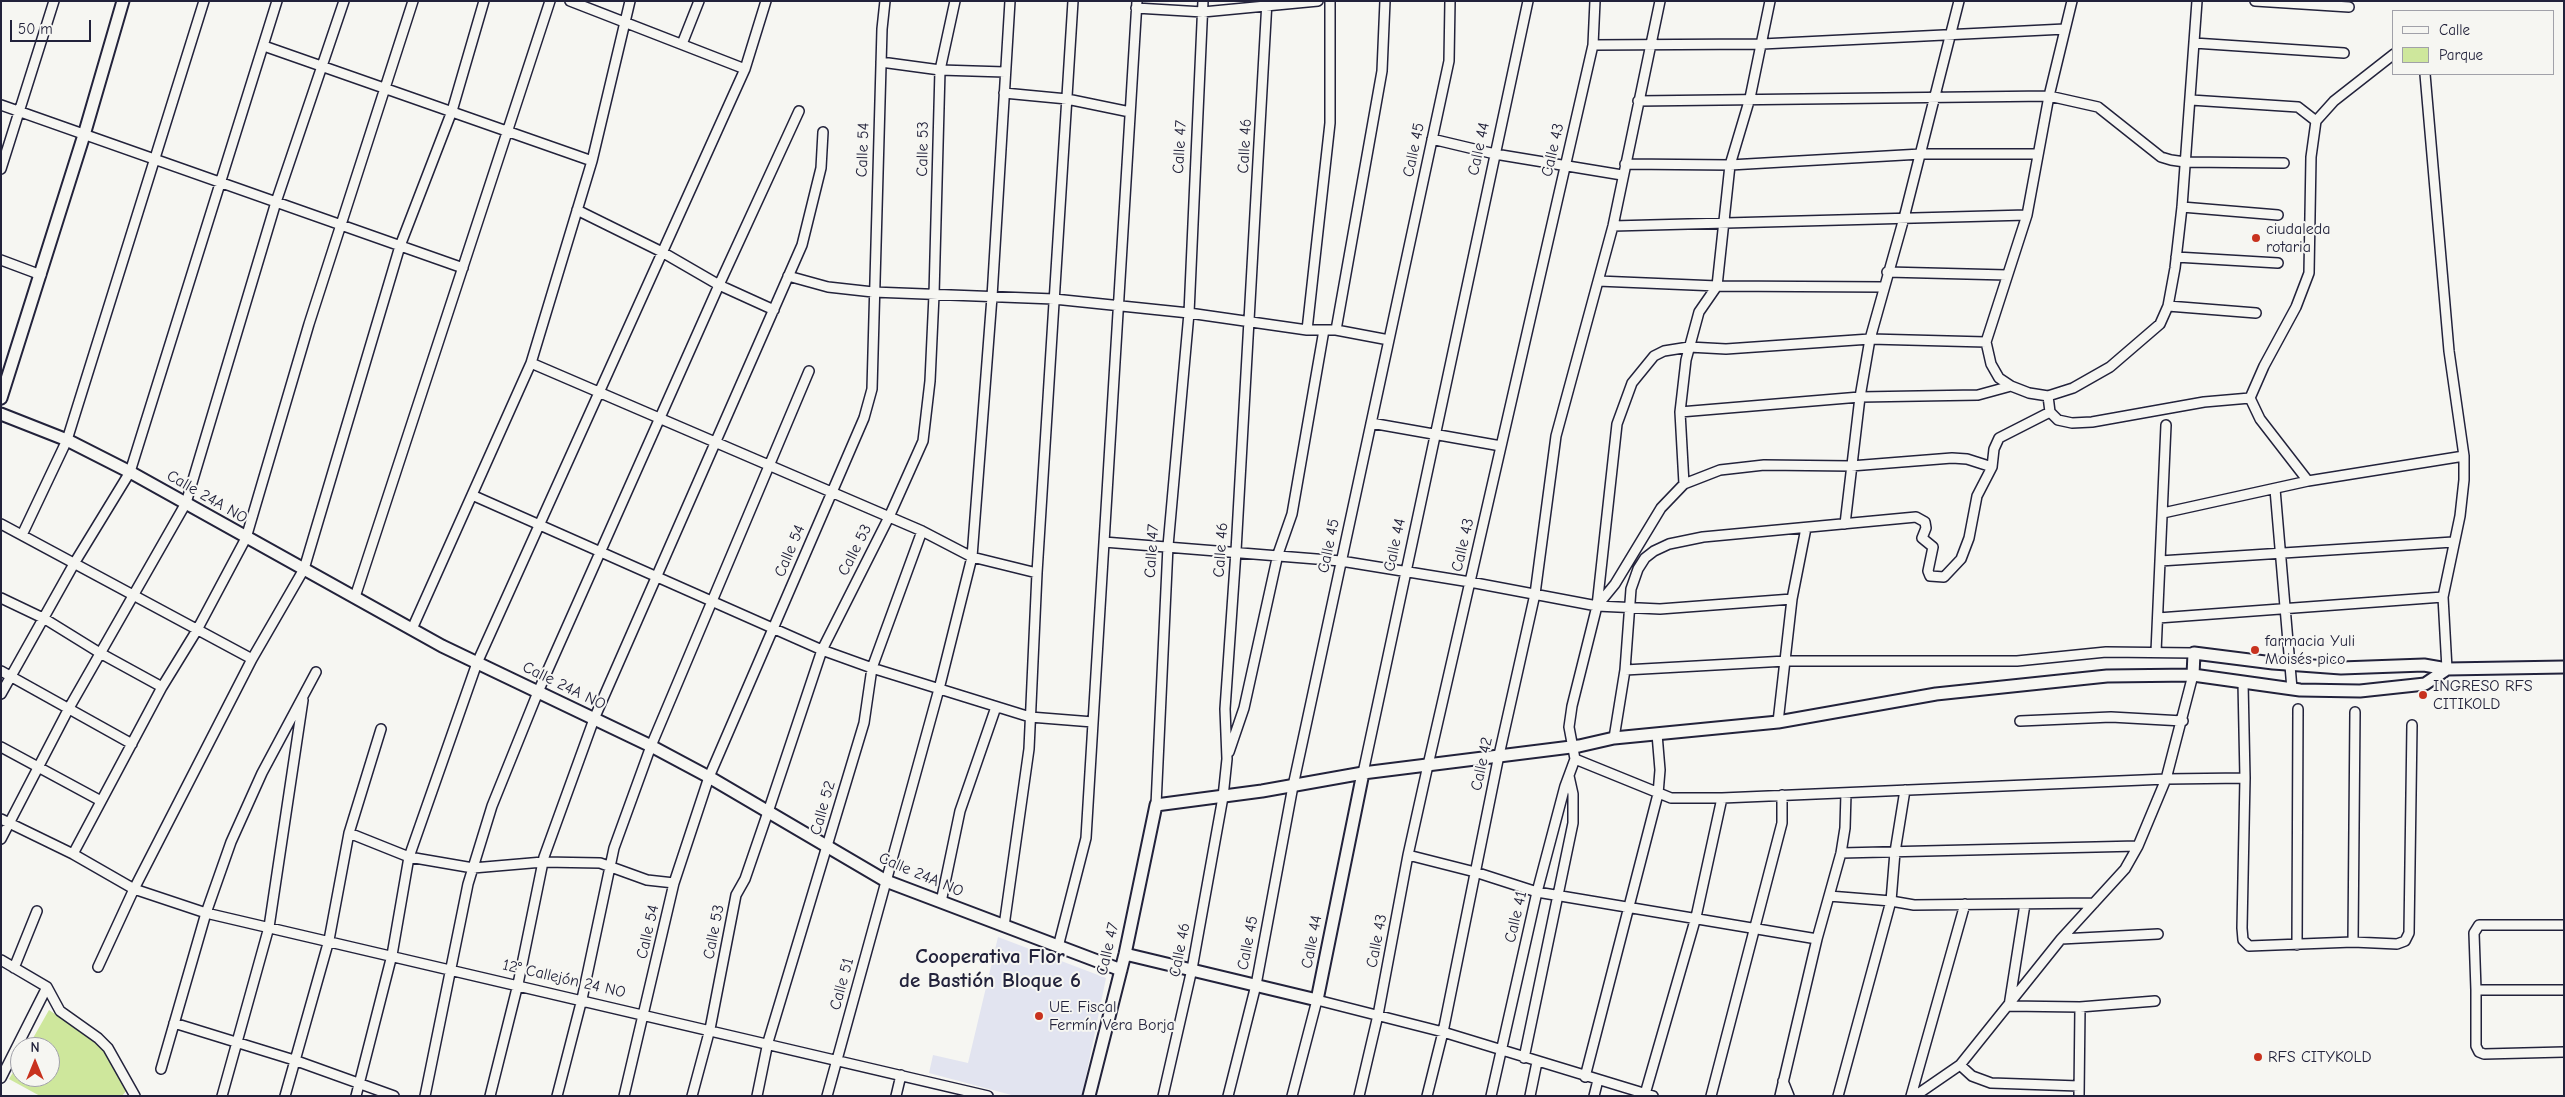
<!DOCTYPE html>
<meta charset="utf-8">
<style>
body{margin:0}
#map{position:relative;width:2565px;height:1097px;overflow:hidden;background:#f6f6f2;font-family:"Comic Neue",sans-serif}
canvas{display:block}
.frame{position:absolute;inset:0;border:2px solid #22223b;pointer-events:none}
.legend{position:absolute;left:2392px;top:10px;width:162px;height:65px;box-sizing:border-box;background:#f6f6f2;border:1px solid #a1a1a9;margin:0;padding:6px 9px;list-style:none;font-size:15px;color:#22223b}
.legend li{display:flex;align-items:center;gap:10px;height:25px}
.legend b{width:25px;border:1px solid #a1a1a9}
.north{position:absolute;left:10px;top:1037px;width:50px;height:50px;box-sizing:border-box;background:#f6f6f2;border:1px solid #a1a1a9;border-radius:50%;rotate:0deg;font-size:14px;font-weight:700;line-height:20px;text-align:center;color:#22223b}
.north::after{content:'';display:block;margin:auto;width:18px;height:22px;background:#c8321e;clip-path:polygon(50% 0,100% 100%,50% 72%,0 100%)}
.scale{position:absolute;left:10px;top:20px;width:81px;height:22px;box-sizing:border-box;border:2px solid #22223b;border-top:0;padding-left:6px;font-size:15px;line-height:18px;white-space:nowrap;color:#22223b;-webkit-text-stroke:4px #f6f6f2;paint-order:stroke}
</style>
<div id="map">
<canvas width="2565" height="1097"></canvas>
<div class="frame"></div>
<ul class="legend">
<li><b style="height:6px;background:#f6f6f2"></b>Calle</li>
<li><b style="height:14px;background:#cee79c"></b>Parque</li>
</ul>
<div class="north">N</div>
<div class="scale">50 m</div>
</div>
<script>
const context = document.querySelector('canvas').getContext('2d');
context.lineJoin = 'round';
function paint(path, color) { context.fillStyle = color; context.fill(path, 'evenodd'); }
const poly = rows => new Path2D(rows.map(r => 'M' + r).join(''));
function trace(path, color, width, dash) { context.strokeStyle = color; context.lineWidth = width; context.lineCap = dash ? 'butt' : 'round'; context.setLineDash(dash || []); context.stroke(path); }
function write(font, color, halo, rows, align = 'center') {
  context.font = font + ' "Comic Neue",sans-serif'; context.lineWidth = 4; context.setLineDash([]); context.textBaseline = 'middle'; context.strokeStyle = halo; context.fillStyle = color; for (const [text, x, y, turn = 0] of rows) {
    context.save(); context.translate(x, y); context.rotate((+turn || 0) * Math.PI / 180); context.textAlign = isNaN(turn) ? turn : align; if (halo) context.strokeText(text, 0, 0); context.fillText(text, 0, 0); context.restore();
  }
}
const built = poly([
 [998,937,1106,978,1082,1096,1015,1096,929,1073,933,1055,968,1063]
]);
const green = poly([
 [49,1010,104,1047,127,1090,122,1096,40,1096,9,1079,20,1061,20,1077,50,1077,50,1047,28,1047]
]);
const minor = poly([
 [570,1,745,69],
 [2072,1,2049,96,2027,215,1986,342,1991,364,1999,378,2011,386,2029,393,2048,396,2073,388,2110,367,2160,324,2168,306,2175,268,2182,207,2197,1],
 [2255,1,2349,7],
 [1136,8,1203,12,1318,1],
 [2194,43,2344,53],
 [682,44,699,1],
 [1593,45,1762,44,2065,29],
 [264,46,592,161],
 [881,62,940,70,1005,72],
 [2425,74,2449,351,2464,456,2464,480,2460,516,2443,597,2447,669],
 [1004,93,1067,99,1130,112],
 [2191,100,2298,107,2316,121],
 [1638,101,2049,96,2098,107,2161,157,2171,160,2185,162,2284,163],
 [1,105,463,268],
 [1432,139,1495,154,1622,175],
 [1625,164,1730,165,1921,154,2037,154],
 [1,169,54,1],
 [2182,207,2278,215],
 [577,210,662,252,719,285,774,310],
 [1613,226,2027,215],
 [2176,257,2278,263],
 [1,260,41,275],
 [1887,272,2007,275],
 [788,276,828,287,873,292,1054,299,1189,313,1307,330,1336,330,1389,340],
 [1598,281,1717,286,1883,287],
 [2168,306,2256,313],
 [1307,330,1330,123,1330,1],
 [1336,330,1382,71,1385,1],
 [531,363,922,531,972,557,1037,573],
 [2048,396,2050,412,2058,420,2072,423,2092,422,2204,402,2250,398],
 [1680,412,1860,397,1978,395,2011,386],
 [1371,423,1501,446],
 [2308,481,2260,419,2250,398,2264,366,2296,307,2309,273,2311,157,2316,121,2334,101,2394,54],
 [1684,484,1680,412,1686,360,1699,312,1717,286,1730,165,1750,98,1770,1],
 [2275,489,2292,689],
 [472,495,822,650,872,668,1030,717,1093,722],
 [2163,513,2308,481,2464,456],
 [1,524,252,659],
 [1845,524,1860,397,1870,339,1904,218,1959,1],
 [22,535,67,440,204,1],
 [1104,542,1341,561,1470,582,1597,606,1660,609,1792,599],
 [2160,561,2453,542],
 [355,597,550,1],
 [1,598,45,619,100,653,162,687],
 [1597,606,1615,584,1661,508,1684,484,1720,470,1764,465,1851,466,1952,458,1967,459,1992,467,1994,449,1999,438,2050,412],
 [2158,618,2443,597],
 [412,629,531,363,592,161,630,1],
 [2156,652,2166,425],
 [1625,670,1786,661,2017,661,2106,652,2194,653],
 [1,671,132,744],
 [2243,682,2245,778,2242,928,2243,940,2249,946,2353,942,2397,944,2405,941,2409,933,2412,725],
 [1,694,75,562,130,472,277,1],
 [2020,721,2111,717,2183,721],
 [1778,722,1792,599,1806,528],
 [1614,738,1625,670,1631,589,1638,569,1645,558,1654,551,1669,544,1703,537,1916,517,1925,522,1926,528,1922,538,1933,547,1928,571,1930,576,1944,577,1961,559,1969,538,1977,496,1992,467],
 [1,747,101,801],
 [1229,752,1244,708,1278,554,1292,514,1324,330],
 [1575,759,1671,798,1722,798,2166,779,2193,675],
 [1363,773,1528,1],
 [1156,805,1168,546,1189,313,1203,1],
 [1,819,73,854,134,889,252,659,304,569,400,246,452,111,484,1],
 [349,833,409,857,473,868,543,862,600,863,647,880,674,883],
 [1,839,69,708,186,503,276,202,344,1],
 [1841,853,2138,846],
 [73,854,162,687,197,630,246,538,309,324,413,1],
 [1408,855,1475,872,1537,892,1817,939],
 [1829,896,1891,901,1914,905,2094,903],
 [941,902,960,811,996,707],
 [2025,904,2009,1006,2080,1007,2155,1001],
 [2564,925,2479,925,2474,933,2476,990,2564,990],
 [1004,926,1029,749,1037,573,1073,1],
 [2061,939,2158,934],
 [2353,942,2355,712],
 [2297,945,2298,709],
 [1058,947,1086,838,1137,1],
 [1,960,47,987,60,1011,98,1038,108,1048,135,1096],
 [98,967,134,889,206,913,988,1096],
 [14,968,37,911],
 [2476,990,2476,1046,2479,1052,2484,1054,2564,1052],
 [174,1023,294,1060,394,1096],
 [1524,1058,1573,823,1573,794,1569,776],
 [1960,1065,1972,1076,1991,1083,2079,1086],
 [161,1069,206,913,231,842,262,773,316,672],
 [1585,1077,1658,794,1660,770,1657,734],
 [1,1078,47,987],
 [1783,1081,1789,1096],
 [1645,1094,1696,917,1722,798],
 [222,1096,269,927,303,700],
 [285,1096,329,940,349,833,381,729],
 [356,1096,392,955,409,857,477,663,745,69,766,1],
 [425,1096,468,884,492,806,538,692,719,285,799,111],
 [490,1096,518,984,544,857,594,719,802,245,821,168,823,132],
 [557,1096,582,999,614,848,651,746,809,371],
 [624,1096,674,883,709,777,864,418,872,389,882,29,885,1],
 [692,1096,710,1029,736,895,745,879,768,812,822,650,889,517,923,441,930,381,934,295,940,70,955,1],
 [757,1096,768,1042,864,723,872,668,922,531],
 [827,1096,939,689,972,557,992,297,1010,1],
 [896,1096,901,1075],
 [1163,1096,1192,969,1223,797,1227,759,1225,709,1236,551,1267,1],
 [1228,1096,1256,985,1293,786,1449,61,1450,1],
 [1292,1096,1317,1000,1443,1032,1653,1096],
 [1359,1096,1378,1015,1408,855,1428,765,1593,45,1595,1],
 [1427,1096,1443,1032,1499,755,1535,594,1556,436,1613,226,1660,1],
 [1491,1096,1537,892,1565,786,1575,759,1569,727,1572,706,1597,606,1617,424,1632,383,1654,356,1664,351,1689,347,1726,349,1870,339,1986,342],
 [1530,1096,1537,1062],
 [1594,1096,1598,1080],
 [1711,1096,1782,823,1782,795],
 [1780,1096,1817,939,1841,853,1845,828,1846,793],
 [1838,1096,1891,901,1895,852,1905,790],
 [1911,1096,1965,904],
 [1915,1096,1960,1065,2061,939,2125,869,2138,846,2166,779,2245,778],
 [2079,1096,2080,1007]
]);
const tertiary = poly([
 [1,398,84,135,123,1],
 [1,414,67,440,130,472,442,646,651,746,709,777,886,881,1121,970],
 [2193,675,2194,653,2273,663,2341,668,2424,665,2447,669,2564,667],
 [1125,954,1317,1000,1363,773],
 [1089,1096,1125,954,1156,805,1262,791,1363,773,1579,746,1614,738,1778,722,1936,694,2107,676,2193,675,2300,690,2360,691,2425,684,2447,669]
]);
const markers = [
 [2256,238,5,"#c8321e"],
 [2255,650,5,"#c8321e"],
 [2423,695,5,"#c8321e"],
 [1039,1016,5,"#c8321e"],
 [2258,1057,5,"#c8321e"]
];
const streetNames = [
 ["Calle 46",1245,146,-87],
 ["Calle 47",1180,147,-87],
 ["Calle 53",923,149,-89],
 ["Calle 44",1479,149,-78],
 ["Calle 54",863,150,-88],
 ["Calle 45",1414,150,-78],
 ["Calle 43",1553,150,-77],
 ["Calle 24A NO",207,497,30],
 ["Calle 44",1395,545,-78],
 ["Calle 43",1463,545,-77],
 ["Calle 45",1329,546,-78],
 ["Calle 53",855,550,-63],
 ["Calle 46",1221,550,-86],
 ["Calle 54",790,551,-67],
 ["Calle 47",1152,551,-86],
 ["Calle 24A NO",564,686,26],
 ["Calle 42",1482,764,-78],
 ["Calle 52",823,808,-74],
 ["Calle 24A NO",921,875,23],
 ["Calle 41",1516,917,-77],
 ["Calle 54",648,932,-77],
 ["Calle 53",714,932,-79],
 ["Calle 43",1377,941,-79],
 ["Calle 44",1312,942,-79],
 ["Calle 45",1248,943,-79],
 ["Calle 47",1108,949,-77],
 ["Calle 46",1180,950,-79],
 ["12° Callejón 24 NO",564,979,13],
 ["Calle 51",842,984,-75]
];
const poiNames = [
 ["ciudaleda",2266,229],
 ["rotaria",2266,247],
 ["farmacia Yuli",2265,641],
 ["Moisés pico",2265,659],
 ["INGRESO RFS",2433,686],
 ["CITIKOLD",2433,704],
 ["UE. Fiscal",1049,1007],
 ["Fermín Vera Borja",1049,1025],
 ["RFS CITYKOLD",2268,1057]
];
const districtNames = [
 ["Cooperativa Flor",990,957],
 ["de Bastión Bloque 6",990,981]
];
paint(built, '#e2e4f0');
paint(green, '#cee79c');
trace(minor, '#22223b', 12);
trace(tertiary, '#22223b', 15);
trace(minor, '#f6f6f2', 9);
trace(tertiary, '#f6f6f2', 11);
for (const [x, y, r, color] of markers) { const dot = new Path2D(); dot.arc(x, y, r, 0, 2 * Math.PI); context.fillStyle = color; context.fill(dot); trace(dot, '#f6f6f2', 2); }
write('16px', '#22223b', '#f6f6f2', streetNames);
write('16px', '#22223b', '#f6f6f2', poiNames, 'left');
write('bold 21px', '#22223b', '#f6f6f2', districtNames);
</script>
